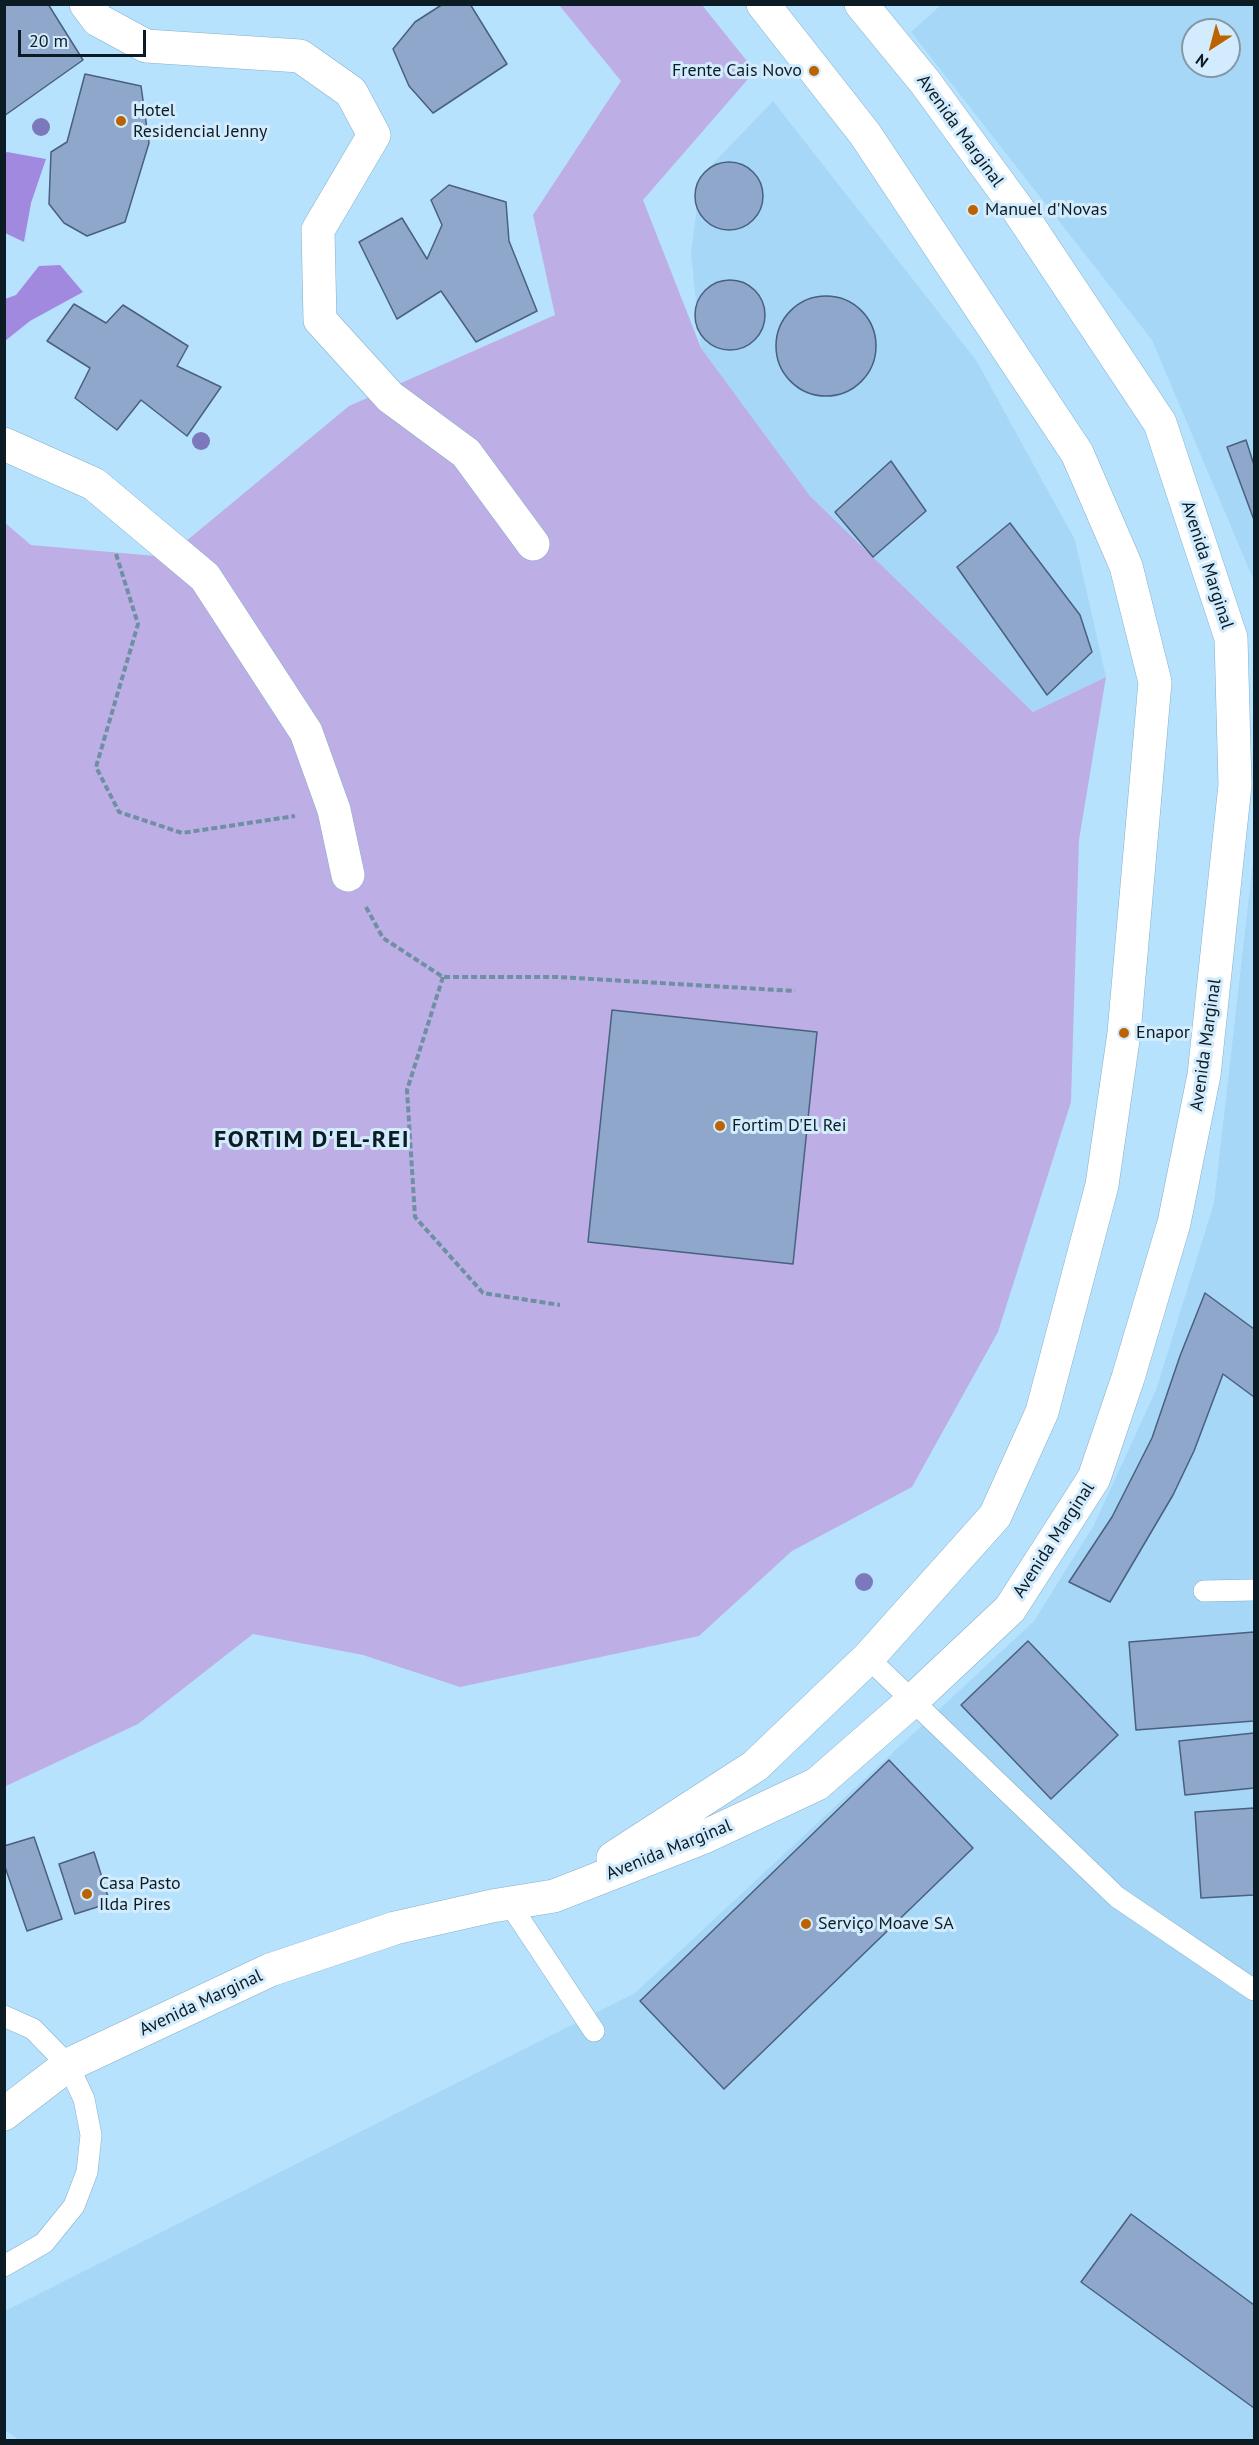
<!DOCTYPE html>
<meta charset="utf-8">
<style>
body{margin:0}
#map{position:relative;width:1259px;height:2445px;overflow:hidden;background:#b7e2fd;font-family:"PT Sans",sans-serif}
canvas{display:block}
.frame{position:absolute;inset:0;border:6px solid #0c1c25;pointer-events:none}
.north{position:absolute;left:1181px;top:18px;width:60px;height:60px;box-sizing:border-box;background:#d3ecfd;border:2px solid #8399a7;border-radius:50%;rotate:216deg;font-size:16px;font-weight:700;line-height:24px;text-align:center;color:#0c1c25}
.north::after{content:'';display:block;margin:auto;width:21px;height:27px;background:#bc6201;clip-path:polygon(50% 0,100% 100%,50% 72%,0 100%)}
.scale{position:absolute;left:18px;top:30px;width:128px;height:27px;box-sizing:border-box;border:3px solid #0c1c25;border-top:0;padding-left:8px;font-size:18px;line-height:21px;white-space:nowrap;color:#0c1c25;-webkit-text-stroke:4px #d3ecfd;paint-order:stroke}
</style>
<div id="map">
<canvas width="1259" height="2445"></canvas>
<div class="frame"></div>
<div class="north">N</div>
<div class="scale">20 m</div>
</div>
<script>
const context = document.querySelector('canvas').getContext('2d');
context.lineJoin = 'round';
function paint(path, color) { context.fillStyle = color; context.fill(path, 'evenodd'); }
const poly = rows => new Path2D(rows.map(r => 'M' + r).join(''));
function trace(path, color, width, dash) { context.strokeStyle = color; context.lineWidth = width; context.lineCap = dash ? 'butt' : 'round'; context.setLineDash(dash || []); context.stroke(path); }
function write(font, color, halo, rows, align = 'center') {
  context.font = font + ' "PT Sans",sans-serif'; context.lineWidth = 6; context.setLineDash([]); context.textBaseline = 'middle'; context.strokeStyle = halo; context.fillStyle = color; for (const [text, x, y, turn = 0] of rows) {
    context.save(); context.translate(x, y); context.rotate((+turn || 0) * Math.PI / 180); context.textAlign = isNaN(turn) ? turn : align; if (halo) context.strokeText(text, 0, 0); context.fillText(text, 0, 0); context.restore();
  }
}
const built = poly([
 [941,5,1254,5,1254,581,1152,340,911,32],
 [1193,30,1229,30,1229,66,1193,66],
 [773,101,976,360,1075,540,1106,677,1033,712,810,496,701,348,691,254,697,207,697,185,703,174],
 [1254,853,1254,2440,19,2440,5,2430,5,2311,635,1993,1034,1621,1094,1525,1156,1390,1214,1203]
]);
const green = poly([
 [559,5,702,5,755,71,643,200,701,348,810,496,1033,712,1106,677,1079,840,1071,1102,998,1332,912,1487,792,1551,699,1636,460,1687,363,1655,253,1634,138,1724,6,1786,4,522,31,545,167,557,349,406,555,315,533,215,621,81]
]);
const forest = poly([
 [7,152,46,159,31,203,24,242,5,233,4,154],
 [60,265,83,292,30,321,5,341,5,299,16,295,39,266]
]);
const building = poly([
 [4,4,48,4,83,60,4,116,4,4],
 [443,4,470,4,507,64,433,113,409,86,393,49,415,22,443,4],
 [85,74,141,86,149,143,125,222,87,236,64,223,49,204,51,152,67,142,85,74],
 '695 196a34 34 0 1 1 68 0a34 34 0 1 1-68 0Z',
 [449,185,506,202,509,241,537,311,476,342,441,291,397,319,359,242,402,218,427,259,442,225,431,200,449,185],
 '695 315a35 35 0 1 1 70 0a35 35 0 1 1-70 0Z',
 '776 346a50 50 0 1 1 100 0a50 50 0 1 1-100 0Z',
 [74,304,106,323,123,305,188,346,177,366,221,387,187,436,141,400,117,430,75,398,90,368,47,341,74,304],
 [1246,440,1254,465,1254,520,1227,447,1246,440],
 [891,461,926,511,873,557,835,512,891,461],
 [1010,523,1080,615,1092,652,1047,695,957,567,1010,523],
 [612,1010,817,1032,793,1264,588,1242,612,1010],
 [1205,1293,1254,1329,1254,1397,1223,1374,1194,1451,1173,1495,1110,1602,1069,1582,1112,1517,1152,1438,1180,1356,1205,1293],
 [1254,1632,1254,1721,1136,1730,1129,1642,1254,1632],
 [1028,1641,1118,1735,1051,1799,961,1705,1028,1641],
 [1254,1733,1254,1788,1185,1795,1179,1741,1254,1733],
 [889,1760,973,1848,724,2089,640,2001,889,1760],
 [1254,1808,1254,1895,1201,1898,1195,1812,1254,1808],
 [34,1837,62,1919,27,1931,4,1864,4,1846,34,1837],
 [94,1852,110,1903,75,1914,59,1864,94,1852],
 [1131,2214,1254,2305,1254,2408,1081,2282,1131,2214]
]);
const path = poly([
 [116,554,138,624,96,767,119,812,182,833,295,816],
 [366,907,383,938,443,977,558,977,795,991],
 [443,977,407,1090,415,1217,483,1293,560,1305]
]);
const service = poly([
 [1204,1591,1254,1590],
 [868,1658,1117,1897,1254,1990],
 [509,1903,594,2031],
 [4,2016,33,2029,68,2065,84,2099,91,2135,87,2172,74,2206,44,2243,4,2266]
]);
const minor = poly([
 [86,4,98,20,146,46,300,56,351,92,374,135,318,230,320,320,390,397,466,453,533,544],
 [4,444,94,484,205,577,306,732,334,810,348,875]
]);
const tertiary = poly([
 [613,1858,755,1766,868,1658,995,1516,1042,1412,1102,1185,1124,1033,1155,682,1126,566,1077,453,865,134,763,4],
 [4,2114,68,2065,270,1970,395,1928,492,1906,554,1896,702,1838,817,1784,911,1702,1010,1609,1094,1478,1128,1378,1174,1223,1204,1075,1235,785,1231,638,1160,423,1017,208,925,82,861,4]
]);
const trees = [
 [41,127],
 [201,441],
 [864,1582]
];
const markers = [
 [814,71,6,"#bc6201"],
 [121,121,6,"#bc6201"],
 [973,210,6,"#bc6201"],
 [1124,1033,6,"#bc6201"],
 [720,1126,6,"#bc6201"],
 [87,1894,6,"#bc6201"],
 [806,1924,6,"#bc6201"]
];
const poiNames = [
 ["Frente Cais Novo",802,71,"right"],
 ["Hotel",133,111],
 ["Residencial Jenny",133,132],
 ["Manuel d'Novas",985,210],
 ["Enapor",1136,1033],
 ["Fortim D'El Rei",732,1126],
 ["Casa Pasto",99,1884],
 ["Ilda Pires",99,1905],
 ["Serviço Moave SA",818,1924]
];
const streetNames = [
 ["Avenida Marginal",960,131,54],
 ["Avenida Marginal",1207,565,72],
 ["Avenida Marginal",1206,1045,-82],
 ["Avenida Marginal",1054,1540,-57],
 ["Avenida Marginal",669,1850,-22],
 ["Avenida Marginal",201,2003,-25]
];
const districtNames = [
 ["FORTIM D'EL-REI",312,1140]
];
paint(built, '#a6d7f7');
paint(green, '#bdafe6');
paint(forest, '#a289e0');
paint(building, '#8ea7ca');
trace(building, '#49607f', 1.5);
trace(service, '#86afc8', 22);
trace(minor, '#86afc8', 34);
trace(tertiary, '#86afc8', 34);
trace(path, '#6f8fa2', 4, [6, 3]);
trace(service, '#fff', 21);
trace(minor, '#fff', 33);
trace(tertiary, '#fff', 33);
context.fillStyle = '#7b78bc';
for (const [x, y] of trees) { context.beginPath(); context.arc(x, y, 9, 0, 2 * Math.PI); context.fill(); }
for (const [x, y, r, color] of markers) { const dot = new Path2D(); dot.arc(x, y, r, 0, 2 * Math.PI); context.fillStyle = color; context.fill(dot); trace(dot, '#d3ecfd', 2); }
write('18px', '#0c1c25', '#d3ecfd', poiNames, 'left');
write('18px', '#0c1c25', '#d3ecfd', streetNames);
context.letterSpacing = '1.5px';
write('bold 24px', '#0c1c25', '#d3ecfd', districtNames);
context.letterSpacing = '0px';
</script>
